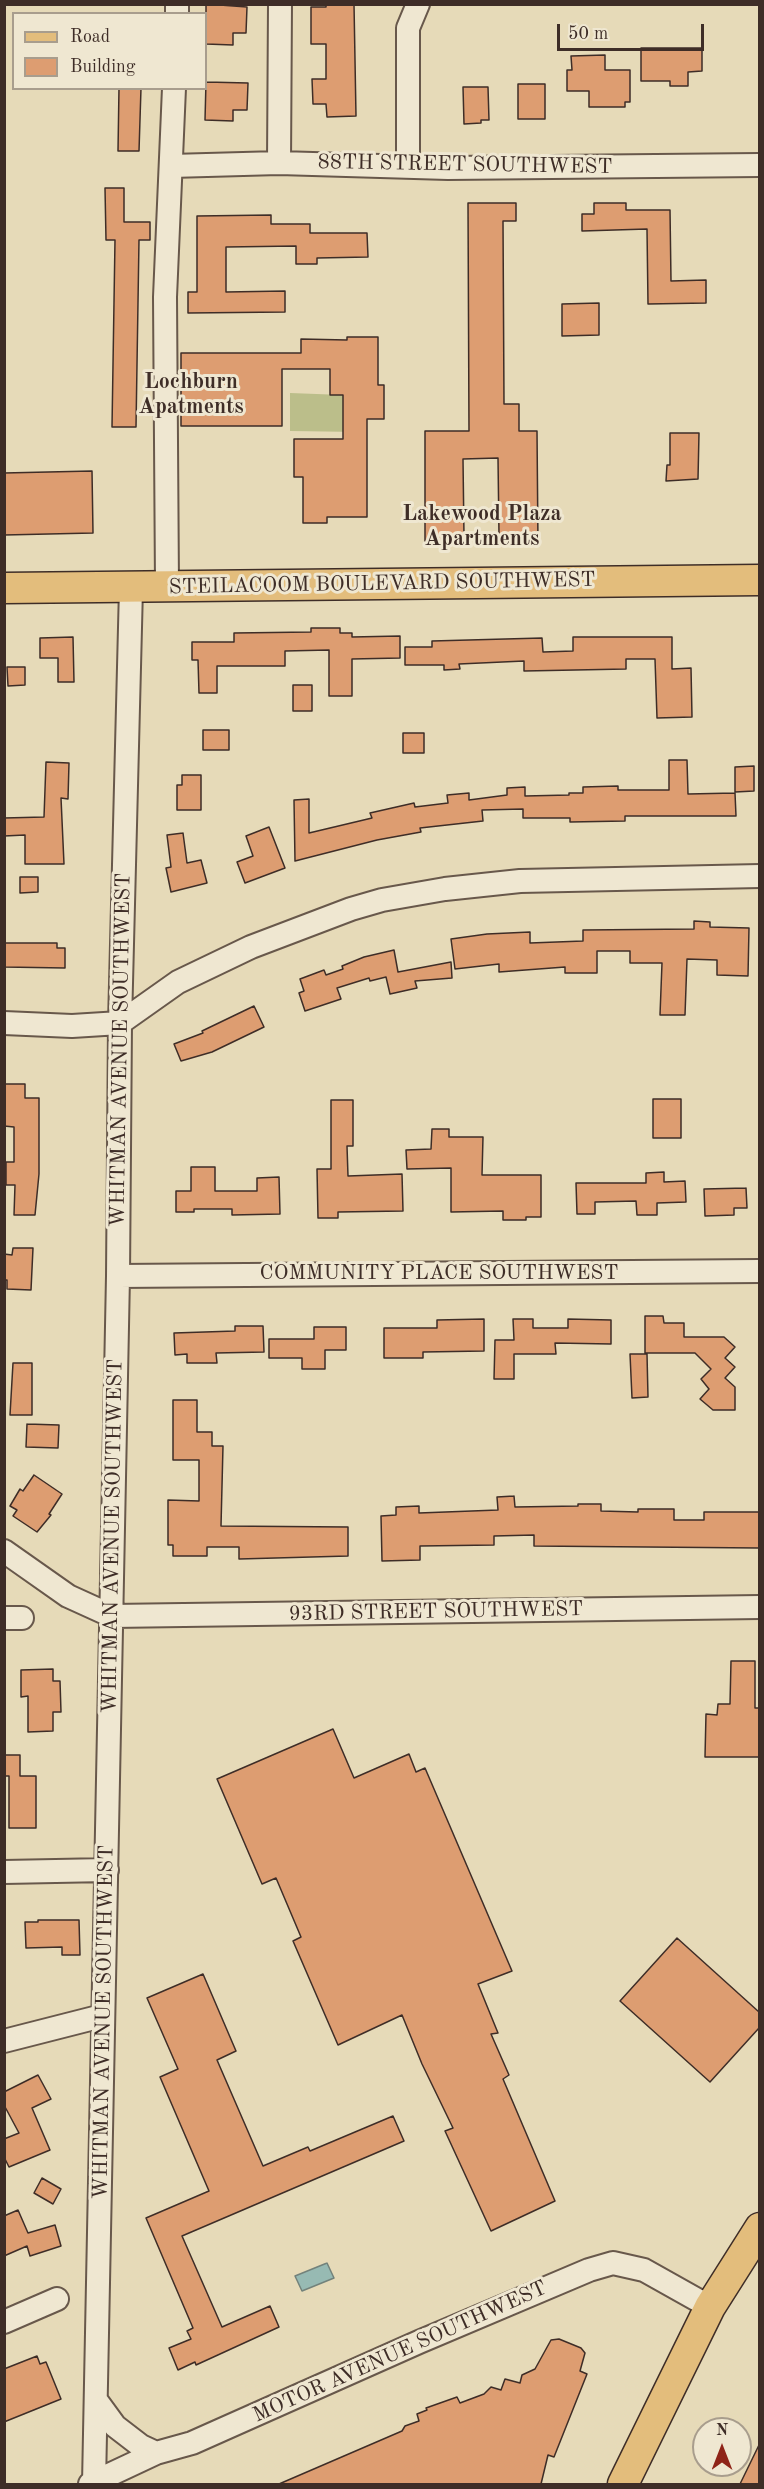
<!DOCTYPE html>
<style>
body{margin:0}
#map{position:relative;width:764px;height:2489px;overflow:hidden;background:#e6dab8;font-family:"Old Standard TT",serif}
canvas{display:block}
.frame{position:absolute;inset:0;border:6px solid #3e2d27;pointer-events:none}
.legend{position:absolute;left:12px;top:12px;width:195px;height:78px;box-sizing:border-box;background:#efe7d1;border:2px solid #a89d8d;margin:0;padding:8px 10px;list-style:none;font-size:18px;color:#3e2d27}
.legend li{display:flex;align-items:center;gap:12px;height:30px}
.legend b{width:30px;border:2px solid #a89d8d}
.north{position:absolute;left:692px;top:2417px;width:60px;height:60px;box-sizing:border-box;background:#efe7d1;border:2px solid #a89d8d;border-radius:50%;rotate:0deg;font-size:16px;font-weight:700;line-height:24px;text-align:center;color:#3e2d27}
.north::after{content:'';display:block;margin:auto;width:21px;height:27px;background:#8f2418;clip-path:polygon(50% 0,100% 100%,50% 72%,0 100%)}
.scale{position:absolute;left:557px;top:24px;width:147px;height:27px;box-sizing:border-box;border:3px solid #3e2d27;border-top:0;padding-left:8px;font-size:18px;line-height:21px;white-space:nowrap;color:#3e2d27;-webkit-text-stroke:4px #efe7d1;paint-order:stroke}
</style>
<div id="map">
<canvas width="764" height="2489"></canvas>
<div class="frame"></div>
<ul class="legend">
<li><b style="height:8px;background:#e3bd7c"></b>Road</li>
<li><b style="height:16px;background:#dd9d71"></b>Building</li>
</ul>
<div class="north">N</div>
<div class="scale">50 m</div>
</div>
<script>
const context = document.querySelector('canvas').getContext('2d');
context.lineJoin = 'round';
function paint(path, color) { context.fillStyle = color; context.fill(path, 'evenodd'); }
const poly = rows => new Path2D(rows.map(r => 'M' + r).join(''));
function trace(path, color, width, dash) { context.strokeStyle = color; context.lineWidth = width; context.lineCap = dash ? 'butt' : 'round'; context.setLineDash(dash || []); context.stroke(path); }
function write(font, color, halo, rows, align = 'center') {
  context.font = font + ' "Old Standard TT",serif'; context.lineWidth = 6; context.setLineDash([]); context.textBaseline = 'middle'; context.strokeStyle = halo; context.fillStyle = color; for (const [text, x, y, turn = 0] of rows) {
    context.save(); context.translate(x, y); context.rotate((+turn || 0) * Math.PI / 180); context.textAlign = isNaN(turn) ? turn : align; if (halo) context.strokeText(text, 0, 0); context.fillText(text, 0, 0); context.restore();
  }
}
const green = poly([
 [290,393,343,395,343,418,359,419,360,432,290,431]
]);
const water = poly([
 [327,2263,334,2278,302,2291,295,2276,327,2263]
]);
const building = poly([
 [206,4,247,7,246,33,233,33,233,45,206,44,206,4],
 [326,4,354,4,356,116,327,117,326,104,313,104,312,79,326,79,326,44,311,44,311,7,326,7,326,4],
 [641,48,702,48,702,71,688,72,688,86,670,86,670,81,641,81,641,48],
 [605,55,605,70,630,70,630,102,625,102,625,107,589,107,589,91,567,91,567,70,572,70,571,56,605,55],
 [206,82,248,83,247,110,233,110,233,121,205,120,206,82],
 [518,84,545,84,545,119,518,119,518,84],
 [463,87,488,87,489,120,481,120,481,123,464,124,463,87],
 [119,88,141,88,139,151,118,151,119,88],
 [105,188,124,188,124,222,150,222,150,240,139,240,136,427,112,427,115,240,106,240,105,188],
 [468,203,516,203,516,221,503,221,504,404,519,404,519,431,537,431,538,545,513,546,513,535,499,535,498,458,463,459,464,537,450,537,450,546,425,546,425,431,469,431,468,203],
 [594,203,626,203,626,210,670,210,671,281,706,280,706,303,648,304,647,229,582,231,582,214,594,214,594,203],
 [271,215,271,224,310,224,310,233,367,233,368,257,317,258,317,264,296,264,296,246,226,247,226,292,285,291,285,312,188,313,188,292,197,292,197,216,271,215],
 [599,303,599,335,562,336,562,304,599,303],
 [347,337,378,337,378,385,384,385,384,419,367,419,367,517,327,517,327,523,303,523,303,477,294,477,294,439,343,439,343,395,330,395,330,369,282,369,282,426,181,426,181,353,301,353,301,339,347,340,347,337],
 [670,433,699,433,698,479,666,481,667,465,670,465,670,433],
 [92,471,93,533,4,535,4,473,92,471],
 [311,628,340,628,340,633,352,633,352,637,400,636,400,658,352,659,352,696,329,696,329,650,285,651,285,666,217,666,217,693,199,693,198,660,192,660,192,642,234,642,234,633,311,632,311,628],
 [73,637,74,682,58,682,58,658,40,658,40,638,73,637],
 [573,637,672,637,672,669,691,668,692,717,657,718,655,659,626,659,626,669,524,671,524,661,459,664,460,669,444,670,444,665,405,665,405,647,432,647,432,641,542,638,543,652,573,651,573,637],
 [7,667,25,667,25,685,8,686,7,667],
 [293,685,312,685,312,711,293,711,293,685],
 [203,730,229,730,229,750,203,750,203,730],
 [403,733,424,733,424,753,403,753,403,733],
 [669,760,687,760,688,794,735,793,736,816,625,816,625,821,570,822,570,818,523,818,523,809,482,810,483,821,420,828,421,832,377,840,295,861,294,800,309,799,309,833,372,818,370,813,414,803,415,807,448,803,447,795,469,793,469,800,507,795,507,788,525,787,525,796,569,795,569,793,583,793,583,787,618,786,618,790,669,790,669,760],
 [46,762,69,763,68,799,61,798,64,864,25,864,25,835,4,836,4,818,44,817,46,762],
 [754,766,754,791,735,792,735,767,754,766],
 [182,775,201,775,201,810,177,810,177,785,182,785,182,775],
 [269,827,285,868,245,883,237,862,253,856,246,836,269,827],
 [183,833,187,863,201,860,207,883,171,892,166,868,171,867,167,835,183,833],
 [20,877,38,877,38,892,20,893,20,877],
 [694,921,710,922,710,927,749,928,748,976,717,975,717,960,687,959,685,1015,660,1015,662,963,630,963,630,951,597,951,597,973,565,973,565,967,499,972,499,964,455,969,451,939,487,934,530,932,530,943,583,941,583,930,694,929,694,921],
 [4,943,57,943,57,948,65,948,65,968,4,967,4,943],
 [394,950,398,972,451,962,452,978,415,981,417,988,390,994,386,977,370,981,369,978,337,988,341,999,305,1011,299,993,304,991,300,979,324,970,326,975,343,969,342,966,364,957,394,950],
 [254,1006,264,1027,212,1052,181,1061,174,1044,203,1033,202,1031,254,1006],
 [4,1084,25,1084,25,1098,39,1098,39,1174,35,1215,14,1215,15,1185,6,1185,6,1162,14,1162,14,1127,4,1126,4,1084],
 [653,1099,681,1099,681,1138,653,1138,653,1099],
 [331,1100,353,1100,353,1146,347,1146,348,1176,402,1174,403,1211,338,1212,338,1218,318,1218,317,1169,331,1169,331,1100],
 [432,1129,449,1129,449,1137,483,1137,482,1175,541,1175,541,1217,526,1217,526,1220,503,1220,503,1211,451,1212,451,1168,407,1169,406,1150,431,1149,432,1129],
 [191,1167,215,1167,215,1191,257,1191,257,1178,279,1177,280,1214,232,1215,232,1209,194,1209,194,1212,176,1212,176,1191,191,1191,191,1167],
 [664,1172,664,1182,685,1181,686,1202,657,1203,657,1215,637,1215,636,1201,595,1202,595,1214,577,1214,576,1183,646,1183,646,1173,664,1172],
 [746,1188,747,1208,734,1208,734,1215,705,1216,704,1189,746,1188],
 [13,1248,33,1248,31,1290,7,1289,7,1280,4,1280,4,1254,12,1255,13,1248],
 [645,1316,663,1316,664,1323,684,1323,684,1337,724,1337,735,1347,725,1358,735,1367,725,1378,735,1387,735,1410,713,1410,700,1399,709,1389,701,1379,711,1369,695,1353,645,1353,645,1316],
 [484,1319,484,1351,423,1352,423,1358,384,1358,384,1328,437,1328,437,1320,484,1319],
 [513,1319,533,1319,533,1328,568,1328,568,1319,611,1320,611,1344,555,1343,556,1354,514,1354,514,1379,494,1379,495,1340,514,1340,513,1319],
 [235,1326,263,1326,264,1352,216,1353,217,1363,187,1363,187,1354,175,1355,174,1333,235,1331,235,1326],
 [314,1327,346,1327,346,1350,325,1350,325,1369,302,1369,302,1358,269,1358,269,1339,314,1339,314,1327],
 [630,1354,647,1354,648,1397,632,1398,630,1354],
 [13,1363,32,1363,32,1415,10,1415,13,1363],
 [173,1400,197,1400,197,1432,212,1432,212,1446,223,1446,221,1526,348,1527,348,1556,239,1559,239,1547,207,1547,207,1556,173,1556,173,1545,168,1545,168,1500,199,1501,199,1460,173,1460,173,1400],
 [27,1424,59,1425,58,1448,26,1447,27,1424],
 [34,1475,62,1494,49,1514,51,1515,37,1532,13,1516,17,1510,10,1506,20,1489,23,1491,34,1475],
 [514,1496,515,1507,578,1506,578,1504,601,1504,601,1511,638,1512,638,1509,674,1509,674,1520,704,1520,704,1512,759,1512,759,1548,534,1546,534,1535,494,1536,494,1545,420,1546,420,1560,382,1561,381,1516,396,1515,396,1507,419,1506,419,1513,498,1510,497,1497,514,1496],
 [731,1661,755,1661,755,1708,759,1708,759,1757,705,1757,706,1714,717,1715,718,1704,730,1704,731,1661],
 [53,1669,53,1681,60,1681,61,1712,53,1712,53,1731,28,1732,28,1696,21,1697,21,1670,53,1669],
 [333,1729,354,1778,409,1754,416,1772,425,1768,512,1971,478,1984,498,2033,491,2034,509,2075,503,2079,555,2201,491,2231,445,2131,453,2128,422,2064,402,2015,338,2045,293,1941,301,1937,276,1878,262,1884,217,1779,333,1729],
 [4,1755,20,1755,20,1776,36,1776,36,1828,9,1828,9,1776,4,1776,4,1755],
 [38,1920,79,1920,80,1955,62,1955,62,1947,26,1948,25,1922,38,1922,38,1920],
 [677,1938,759,2012,759,2028,710,2082,620,2001,677,1938],
 [203,1974,236,2051,217,2060,263,2166,308,2147,310,2151,393,2116,404,2141,182,2236,222,2327,270,2306,279,2327,196,2365,195,2362,178,2370,169,2348,191,2339,187,2331,193,2328,146,2218,209,2191,160,2077,178,2069,147,1998,203,1974],
 [38,2075,51,2099,32,2108,50,2150,9,2167,4,2157,4,2139,19,2133,4,2105,4,2092,38,2075],
 [42,2178,61,2189,53,2204,34,2193,42,2178],
 [18,2210,28,2233,55,2225,61,2246,30,2256,27,2246,4,2256,4,2216,18,2210],
 [559,2339,581,2348,585,2353,580,2371,587,2374,554,2457,548,2455,541,2484,279,2484,402,2431,405,2426,419,2421,417,2414,427,2410,426,2408,457,2397,460,2403,484,2394,491,2387,501,2390,505,2379,520,2383,522,2375,535,2369,551,2340,559,2339],
 [37,2356,40,2364,46,2362,61,2399,4,2422,4,2369,37,2356],
 [759,2445,759,2484,740,2484,759,2445]
]);
const minor = poly([
 [177,14,177,4],
 [279,163,280,4],
 [408,165,408,28,418,4],
 [171,166,279,163,448,168,760,165],
 [167,586,165,297,174,88],
 [4,1023,72,1026,120,1023,178,982,251,947,351,909,382,900,445,889,520,881,760,876],
 [118,1276,760,1271],
 [4,1551,68,1596,112,1616,760,1607],
 [4,1618,22,1618],
 [4,1872,107,1870],
 [4,2041,102,2016],
 [4,2322,57,2299],
 [96,2400,115,2426,141,2446,156,2453],
 [90,2484,156,2453,192,2443,419,2342,589,2270,613,2263,644,2270,710,2307],
 [94,2484,118,1276,120,1023,131,588]
]);
const major = poly([
 [4,588,760,580],
 [623,2484,710,2307,760,2228]
]);
const streetNames = [
 ["88TH STREET SOUTHWEST",465,165,1],
 ["STEILACOOM BOULEVARD SOUTHWEST",382,584,-1],
 ["WHITMAN AVENUE SOUTHWEST",121,1050,-89],
 ["COMMUNITY PLACE SOUTHWEST",439,1273],
 ["WHITMAN AVENUE SOUTHWEST",113,1536,-89],
 ["93RD STREET SOUTHWEST",436,1612,-1],
 ["WHITMAN AVENUE SOUTHWEST",104,2022,-89],
 ["MOTOR AVENUE SOUTHWEST",400,2352,-24]
];
const neighbourhoodNames = [
 ["Lochburn",191,382],
 ["Apatments",191,407],
 ["Lakewood Plaza",482,514],
 ["Apartments",482,539]
];
paint(green, '#bbbe8a');
paint(water, '#97bab3');
trace(water, '#73827b', 1.5);
paint(building, '#dd9d71');
trace(building, '#3e2d27', 1.5);
trace(minor, '#68584b', 26);
trace(major, '#3e2d27', 33);
trace(minor, '#efe7d1', 22);
trace(major, '#e3bd7c', 30);
write('21px', '#3e2d27', '#efe7d1', streetNames);
write('bold 22px', '#3e2d27', '#efe7d1', neighbourhoodNames);
</script>
